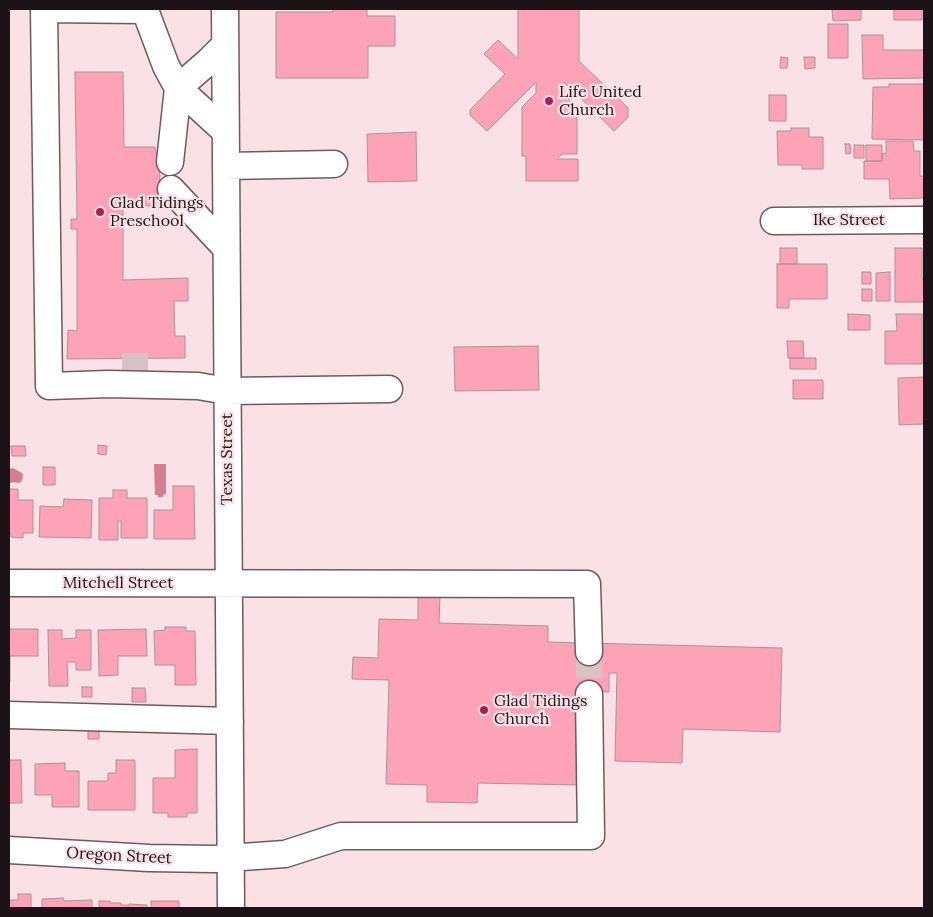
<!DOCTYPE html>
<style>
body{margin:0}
#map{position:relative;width:933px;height:917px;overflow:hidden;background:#f9e1e5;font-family:Lora,serif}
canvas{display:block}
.frame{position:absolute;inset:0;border:10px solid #1b1315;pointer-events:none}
</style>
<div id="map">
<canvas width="933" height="917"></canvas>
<div class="frame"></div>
</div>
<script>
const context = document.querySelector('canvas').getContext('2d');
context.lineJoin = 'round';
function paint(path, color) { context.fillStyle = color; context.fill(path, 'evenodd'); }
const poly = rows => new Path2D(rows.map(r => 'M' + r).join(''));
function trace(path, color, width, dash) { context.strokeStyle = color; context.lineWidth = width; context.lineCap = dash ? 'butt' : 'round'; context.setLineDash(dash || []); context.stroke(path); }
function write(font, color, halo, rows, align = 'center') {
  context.font = font + ' Lora,serif'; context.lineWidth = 4.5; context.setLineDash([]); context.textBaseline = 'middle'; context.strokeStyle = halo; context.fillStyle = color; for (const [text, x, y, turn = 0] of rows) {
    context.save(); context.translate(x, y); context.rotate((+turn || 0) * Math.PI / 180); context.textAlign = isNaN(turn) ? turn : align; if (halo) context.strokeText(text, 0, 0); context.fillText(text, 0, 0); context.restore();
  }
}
const water = poly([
 [154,464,166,464,166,494,163,495,163,497,158,497,158,495,155,495],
 [13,468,22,473,23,475,22,481,19,483,13,482,9,484,9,469]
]);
const building = poly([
 [333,9,367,9,367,16,395,16,395,46,368,46,368,78,276,78,276,12,333,12,333,9],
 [518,9,579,9,579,61,628,108,628,117,614,131,564,82,564,95,577,108,577,154,562,154,557,159,578,159,578,181,526,181,526,156,522,156,522,107,536,93,536,82,487,131,470,115,470,110,505,74,484,54,498,40,518,59,518,9],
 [832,9,861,9,861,20,833,21,832,9],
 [894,9,922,9,922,20,894,20,894,9],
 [828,24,848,24,848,58,828,58,828,24],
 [862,35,883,35,883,50,924,50,924,78,863,79,862,35],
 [781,57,788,58,787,68,780,68,781,57],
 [804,57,815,57,815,68,805,69,804,57],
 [75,72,123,72,124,147,155,147,160,176,156,206,123,205,123,280,188,278,188,301,174,301,175,336,185,336,185,358,67,359,68,330,77,331,77,229,71,229,71,219,77,219,75,72],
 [889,84,924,84,924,140,872,139,873,87,889,87,889,84],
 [769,95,786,95,786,121,769,121,769,95],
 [791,128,809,128,809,137,823,137,823,169,802,169,802,165,778,165,777,131,791,131,791,128],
 [416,132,417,181,368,182,367,134,416,132],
 [886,141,913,141,914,151,920,151,920,176,924,176,924,198,890,199,889,179,864,179,864,161,882,161,882,154,886,153,886,141],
 [845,144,850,144,851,153,846,154,845,144],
 [854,145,864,145,864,158,854,158,854,145],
 [866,145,882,145,882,161,866,161,866,145],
 [780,248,797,248,797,264,780,264,780,248],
 [895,248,922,248,922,279,924,279,924,302,895,302,895,248],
 [777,264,827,264,827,299,789,299,789,308,777,308,777,264],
 [862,272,871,272,871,284,862,284,862,272],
 [890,272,890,301,876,301,876,273,890,272],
 [862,289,872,289,872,301,862,301,862,289],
 [848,314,870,315,870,330,848,330,848,314],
 [896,314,922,314,922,364,885,364,885,331,897,331,896,314],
 [787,341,803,341,804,358,788,358,787,341],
 [538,346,539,390,455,391,454,347,538,346],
 [790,358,816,358,816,369,790,369,790,358],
 [924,377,924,424,899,425,898,378,924,377],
 [793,380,823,380,823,399,793,399,793,380],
 [98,445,107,446,106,455,98,454,98,445],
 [11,446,25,446,26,456,12,456,11,446],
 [43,467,55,467,55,485,43,485,43,467],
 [173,486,194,486,195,539,154,539,154,510,173,510,173,486],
 [9,489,18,489,18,500,33,500,33,533,23,533,23,538,11,537,11,533,9,533,9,489],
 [113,490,127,490,127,498,147,498,147,538,121,538,121,521,118,521,118,540,99,540,99,498,113,498,113,490],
 [64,499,92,500,91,538,39,537,40,506,63,507,64,499],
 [418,594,440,594,439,623,548,626,548,642,782,648,780,732,683,729,682,763,615,761,617,673,609,673,609,692,580,691,577,785,478,783,477,803,427,802,427,785,386,784,389,680,352,679,353,657,378,658,379,619,418,620,418,594],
 [165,627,186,627,186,631,195,631,196,685,175,685,175,665,155,665,154,631,165,630,165,627],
 [9,629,38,629,38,656,10,656,10,682,9,682,9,629],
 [146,629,147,656,118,656,118,675,99,676,98,630,146,629],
 [48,630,62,630,62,639,76,638,76,630,91,630,91,670,76,670,76,662,67,662,68,686,49,686,48,630],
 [82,687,92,687,92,697,82,697,82,687],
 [132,688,145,688,146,702,132,702,132,688],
 [88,729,99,729,99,739,88,739,88,729],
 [197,749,197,813,187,813,187,817,168,817,168,813,153,813,153,778,175,778,175,750,197,749],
 [9,760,21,760,22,803,9,803,9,760],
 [116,760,135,760,135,810,88,810,88,781,108,781,108,773,116,773,116,760],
 [65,763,65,771,79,771,79,807,52,807,52,795,35,795,35,764,65,763],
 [18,894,31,894,31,908,9,908,9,900,18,900,18,894],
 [63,898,64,901,92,900,92,908,42,908,42,899,63,898],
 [99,901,110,901,110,903,121,903,121,905,129,905,129,904,147,905,147,908,99,908,99,901],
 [151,901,179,901,179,908,151,908,151,901]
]);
const minorTunnel = poly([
 [122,366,159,366],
 [589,652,589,694]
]);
const minor = poly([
 [44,9,49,386,109,384,198,386,227,391,389,389],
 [44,9,145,10,166,66,178,88,225,131],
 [225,9,231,908],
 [170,162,178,88,209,61,225,45],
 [226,166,334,164],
 [171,189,226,248],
 [774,221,924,220],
 [9,583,587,584,589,652],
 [9,715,230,721],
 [9,850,149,858,214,859,285,854,341,836,591,836,589,694]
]);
const markers = [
 [549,101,5,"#ad1e56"],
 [100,212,5,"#ad1e56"],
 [484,710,5,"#ad1e56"]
];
const poiNames = [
 ["Life United",559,92],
 ["Church",559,110],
 ["Glad Tidings",110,203],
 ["Preschool",110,221],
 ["Glad Tidings",494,701],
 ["Church",494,719]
];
const streetNames = [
 ["Ike Street",849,220],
 ["Texas Street",227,459,-90],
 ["Mitchell Street",118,583],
 ["Oregon Street",119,856,3]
];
paint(water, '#d47d93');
paint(building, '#fda2b8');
trace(building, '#aa9498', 1);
trace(minorTunnel, '#d8c2c6', 26, [26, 13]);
trace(minor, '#6f5a5e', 29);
trace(minor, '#fff', 26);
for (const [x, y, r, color] of markers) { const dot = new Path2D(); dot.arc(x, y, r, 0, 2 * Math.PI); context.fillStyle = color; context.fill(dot); trace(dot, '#f9e1e5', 2); }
write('16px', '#1b1315', '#f9e1e5', poiNames, 'left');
write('16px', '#1b1315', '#f9e1e5', streetNames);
</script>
